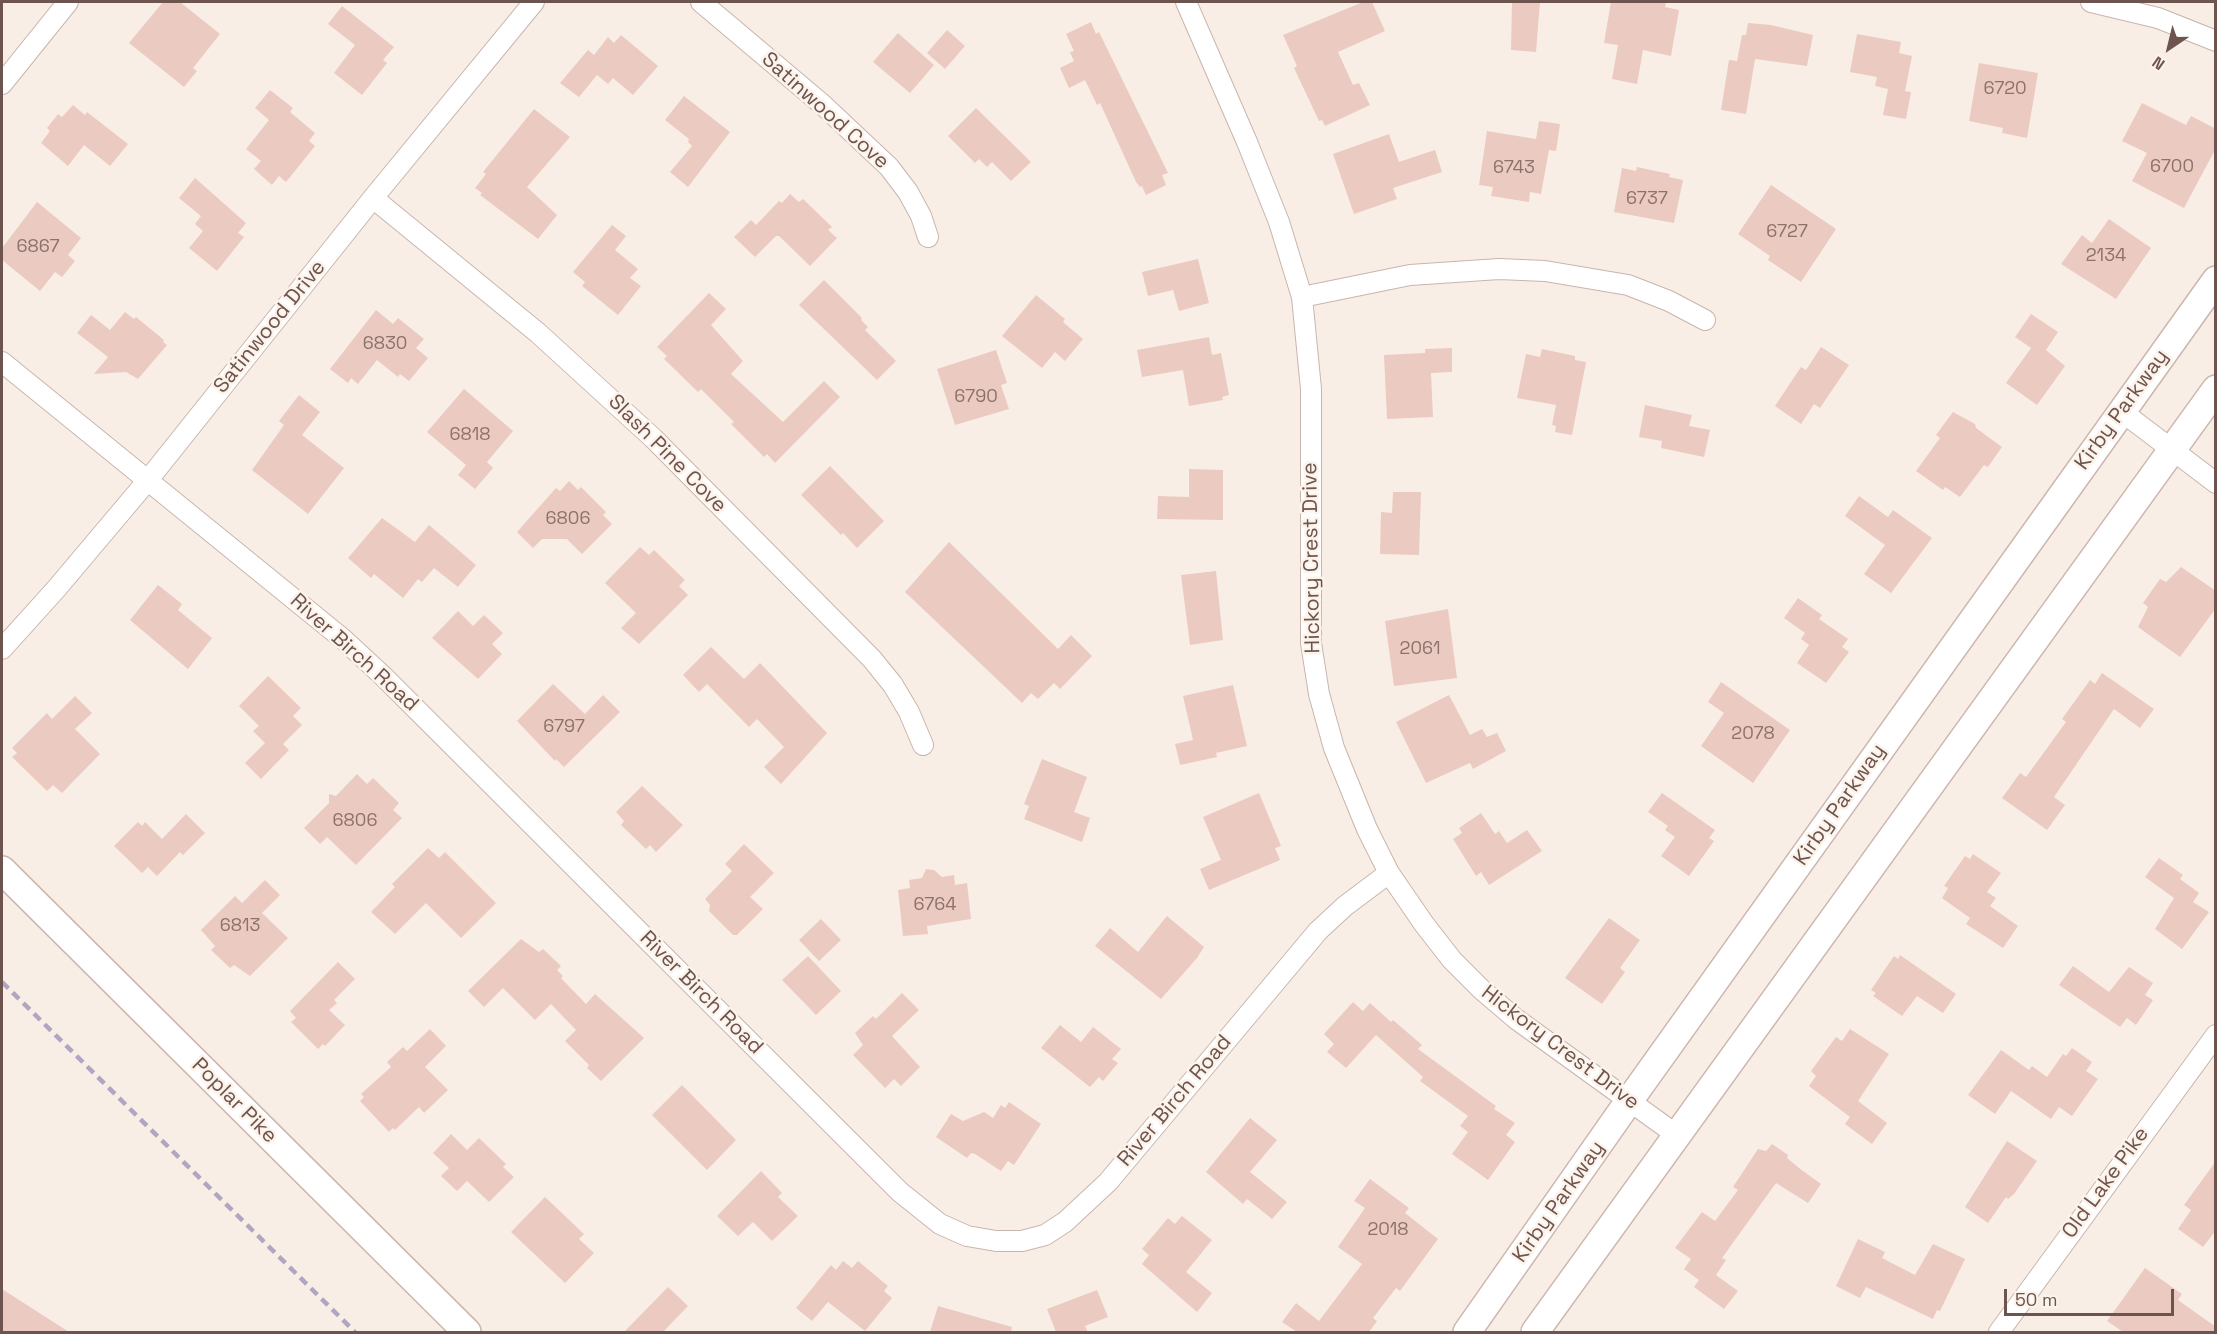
<!DOCTYPE html>
<style>
body{margin:0}
#map{position:relative;width:2217px;height:1334px;overflow:hidden;background:#f9eee6;font-family:"Space Grotesk",sans-serif}
canvas{display:block}
.frame{position:absolute;inset:0;border:3px solid #6e544e;pointer-events:none}
.north{position:absolute;left:2139px;top:18px;width:60px;height:60px;-webkit-text-stroke:4px #fcf3eb;paint-order:stroke;rotate:215deg;font-size:16px;font-weight:700;line-height:24px;text-align:center;color:#6e544e}
.north::after{content:'';display:block;margin:auto;width:21px;height:27px;background:#6e544e;clip-path:polygon(50% 0,100% 100%,50% 72%,0 100%)}
.scale{position:absolute;left:2004px;top:1289px;width:170px;height:27px;box-sizing:border-box;border:3px solid #6e544e;border-top:0;padding-left:8px;font-size:18px;line-height:21px;white-space:nowrap;color:#6e544e;-webkit-text-stroke:4px #fcf3eb;paint-order:stroke}
</style>
<div id="map">
<canvas width="2217" height="1334"></canvas>
<div class="frame"></div>
<div class="north">N</div>
<div class="scale">50 m</div>
</div>
<script>
const context = document.querySelector('canvas').getContext('2d');
context.lineJoin = 'round';
function paint(path, color) { context.fillStyle = color; context.fill(path, 'evenodd'); }
const poly = rows => new Path2D(rows.map(r => 'M' + r).join(''));
function trace(path, color, width, dash) { context.strokeStyle = color; context.lineWidth = width; context.lineCap = dash ? 'butt' : 'round'; context.setLineDash(dash || []); context.stroke(path); }
function write(font, color, halo, rows, align = 'center') {
  context.font = font + ' "Space Grotesk",sans-serif'; context.lineWidth = 5; context.setLineDash([]); context.textBaseline = 'middle'; context.strokeStyle = halo; context.fillStyle = color; for (const [text, x, y, turn = 0] of rows) {
    context.save(); context.translate(x, y); context.rotate((+turn || 0) * Math.PI / 180); context.textAlign = isNaN(turn) ? turn : align; if (halo) context.strokeText(text, 0, 0); context.fillText(text, 0, 0); context.restore();
  }
}
const building = poly([
 [163,2,180,2,220,34,193,68,197,71,184,87,129,43],
 [1363,2,1372,2,1385,31,1338,52,1353,85,1359,83,1370,105,1325,126,1322,120,1319,121,1294,68,1297,66,1283,35],
 [1512,2,1540,2,1536,52,1511,50],
 [1611,2,1666,2,1665,7,1679,10,1671,56,1643,50,1637,84,1612,79,1618,45,1604,43],
 [342,6,394,47,383,60,387,63,362,95,334,73,355,45,328,24],
 [1091,22,1096,34,1099,32,1168,173,1162,175,1166,185,1146,195,1142,186,1140,187,1136,182,1100,103,1097,105,1085,80,1069,88,1060,68,1074,61,1070,52,1074,51,1066,34],
 [1748,23,1771,25,1813,35,1807,66,1755,59,1746,114,1721,110,1729,60,1737,61,1742,35,1746,35],
 [947,30,965,46,945,69,927,53],
 [898,33,934,65,910,93,873,62],
 [1857,34,1901,42,1899,53,1912,56,1905,91,1911,92,1906,119,1883,115,1888,89,1875,86,1877,77,1850,72],
 [621,35,658,66,633,95,613,78,608,84,597,75,579,97,560,83,588,50,594,55,608,37,614,43],
 [1979,63,2038,73,2027,138,2002,133,2003,128,1969,121],
 [270,90,293,108,290,112,315,133,309,141,315,146,286,182,279,176,272,185,254,169,261,161,246,149,269,120,255,108],
 [684,96,730,132,688,187,670,172,692,146,688,142,689,139,665,120],
 [2142,103,2186,125,2191,116,2216,129,2216,148,2184,208,2132,181,2147,153,2122,141],
 [73,105,85,115,87,112,128,144,110,166,84,145,68,166,41,143,50,131,47,128,58,114,62,117],
 [976,108,1031,162,1011,181,992,162,987,167,979,159,975,163,948,136],
 [534,109,570,137,527,187,557,215,538,239,480,195,482,193,475,188,486,174,483,172],
 [1539,121,1560,124,1556,151,1549,150,1541,194,1530,192,1529,202,1491,196,1493,187,1479,185,1487,131,1536,139],
 [1389,134,1399,162,1435,150,1442,172,1393,188,1397,199,1354,214,1333,154],
 [1637,167,1670,174,1669,177,1683,180,1674,223,1614,212,1622,168,1636,171],
 [195,178,246,223,238,233,244,237,217,271,189,248,203,231,195,224,201,216,179,198],
 [1771,185,1836,229,1801,282,1768,260,1770,256,1738,234],
 [790,194,799,202,803,199,832,227,828,230,837,238,810,266,779,236,776,236,755,257,734,237,751,220,756,225,779,201,782,203],
 [37,202,81,238,68,255,75,261,62,277,55,272,40,291,2,260,2,248],
 [2109,219,2151,248,2116,299,2061,264,2082,235,2092,243],
 [612,225,626,236,615,250,638,269,630,278,641,286,618,315,582,286,585,282,573,272],
 [1198,259,1209,303,1179,311,1173,290,1148,296,1142,272],
 [824,280,862,318,861,320,868,327,865,330,896,361,877,380,799,305],
 [709,293,726,309,711,325,743,361,731,374,783,422,824,381,840,397,775,463,767,454,764,457,731,424,734,422,701,389,698,392,664,359,667,356,657,347],
 [1036,295,1065,319,1063,322,1083,339,1065,361,1055,352,1042,368,1002,336],
 [376,310,393,324,398,318,424,339,416,348,428,358,409,381,400,374,398,377,377,360,358,384,351,378,348,383,330,369],
 [125,312,134,319,136,317,164,340,163,342,167,345,138,379,126,372,94,374,108,357,77,333,91,315,110,330],
 [2031,314,2058,332,2046,350,2065,366,2037,405,2006,383,2031,348,2015,337],
 [1209,337,1212,355,1221,353,1229,395,1222,397,1223,400,1189,406,1183,370,1142,377,1137,350],
 [1821,347,1849,365,1820,408,1814,404,1801,424,1775,406,1801,367,1806,370],
 [1452,348,1452,372,1431,373,1433,417,1387,419,1384,355,1425,353,1425,349],
 [1542,349,1575,356,1575,360,1586,362,1572,435,1555,432,1556,426,1552,425,1556,405,1517,398,1526,354,1540,357],
 [996,350,1007,383,1001,385,1009,409,955,425,937,369],
 [464,389,513,431,487,462,493,468,475,489,458,475,466,465,427,432],
 [299,395,320,412,302,435,344,468,308,514,252,470,284,425,279,421],
 [1645,405,1692,415,1689,426,1710,430,1704,457,1661,448,1662,441,1639,437],
 [1953,412,1975,424,1976,428,2002,447,1988,467,1984,465,1960,497,1945,487,1943,490,1916,471,1940,438,1936,435],
 [830,466,884,521,857,548,843,533,841,535,801,495],
 [1189,469,1223,470,1223,520,1157,519,1158,496,1189,497],
 [569,481,578,490,581,487,606,512,603,515,612,524,582,554,567,539,542,539,533,548,517,532,556,488,560,491],
 [1393,492,1421,492,1419,555,1380,554,1381,512,1392,513],
 [1859,496,1888,517,1893,510,1932,538,1891,593,1864,574,1885,545,1845,516],
 [382,518,415,542,429,525,476,565,458,587,434,568,422,582,418,579,403,598,374,574,371,578,348,558],
 [949,542,1058,649,1071,635,1092,656,1060,689,1054,683,1038,699,1031,693,1022,703,905,592],
 [640,547,649,555,654,550,685,580,679,586,688,595,639,644,621,628,636,613,605,583],
 [2181,567,2216,591,2216,608,2180,657,2138,627,2148,607,2143,603,2160,579,2166,582],
 [1216,571,1223,640,1190,645,1181,575],
 [158,585,182,604,178,610,212,638,188,669,130,620],
 [1798,598,1822,615,1819,619,1848,639,1842,647,1849,652,1826,683,1797,663,1809,645,1801,639,1805,633,1784,618],
 [1448,609,1457,678,1394,686,1385,621],
 [458,611,473,626,484,615,503,633,492,644,502,654,478,679,432,638],
 [711,647,744,679,760,663,827,733,781,784,764,767,784,747,757,719,749,727,707,684,699,692,683,675],
 [2102,673,2154,709,2140,728,2114,709,2054,797,2065,805,2047,830,2002,798,2020,773,2026,777,2066,722,2062,719,2090,680,2095,684],
 [268,676,301,708,293,716,302,725,283,744,289,750,261,779,245,763,265,743,253,731,259,726,239,706],
 [1721,682,1790,730,1753,783,1701,746,1724,713,1708,702],
 [553,684,585,714,603,695,620,712,564,767,556,759,555,761,517,721],
 [1233,685,1247,746,1216,753,1217,757,1180,765,1175,744,1193,740,1183,696],
 [1449,695,1470,735,1482,729,1487,737,1497,733,1506,751,1473,769,1470,763,1426,783,1396,722],
 [75,696,92,713,75,729,100,754,62,793,53,785,47,791,12,757,17,753,12,748,47,713,52,719],
 [1042,759,1087,777,1074,812,1090,818,1082,842,1024,819,1029,806,1024,804],
 [357,774,367,784,373,778,399,803,393,810,402,818,356,865,327,837,320,844,304,828,329,803,329,794,336,796],
 [642,786,683,825,656,852,650,845,646,849,621,825,624,821,616,812],
 [1259,793,1281,846,1275,848,1280,860,1209,890,1200,869,1221,860,1203,817],
 [1662,793,1715,830,1709,838,1714,841,1689,876,1661,856,1675,837,1665,830,1668,826,1648,812],
 [1481,813,1495,834,1499,831,1507,843,1527,830,1542,851,1489,885,1481,872,1476,876,1453,839,1462,833,1459,828],
 [186,814,205,833,183,855,180,852,157,876,148,867,142,873,114,846,138,822,142,826,145,822,162,839],
 [744,844,774,873,750,897,763,909,737,935,733,935,709,911,710,905,705,899,732,871,725,864],
 [428,848,439,858,445,852,496,903,461,938,426,903,395,934,371,912,395,887,392,884],
 [1973,854,2001,873,1987,892,1996,898,1990,906,2018,926,2003,948,1966,924,1970,918,1942,898,1948,888,1944,886,1965,856,1970,859],
 [2159,858,2183,875,2180,879,2199,893,2193,902,2209,912,2182,949,2155,929,2174,898,2145,877],
 [926,869,934,870,942,877,954,875,955,885,967,883,971,919,927,926,928,934,903,936,898,890,910,888,909,880,922,878],
 [265,880,280,895,262,913,288,938,250,976,234,965,230,968,211,950,215,946,201,930,235,896,242,903],
 [1167,916,1204,947,1197,958,1161,999,1095,946,1110,928,1138,952],
 [1609,918,1640,940,1620,968,1625,972,1602,1004,1565,978],
 [821,919,841,940,819,961,799,940],
 [521,939,539,952,543,949,561,966,557,970,563,976,561,978,586,1004,595,994,644,1038,601,1081,587,1068,589,1065,565,1041,576,1030,551,1004,535,1020,503,988,484,1007,468,991],
 [1900,955,1956,994,1943,1013,1917,996,1902,1016,1873,996,1876,993,1871,990,1894,956,1898,959],
 [808,956,841,991,816,1015,782,980],
 [338,962,355,979,334,1000,337,1003,329,1010,345,1025,325,1046,323,1044,318,1049,291,1022,296,1018,290,1011],
 [2073,966,2109,992,2129,967,2153,983,2145,995,2153,1000,2136,1025,2127,1018,2120,1027,2059,985],
 [902,993,919,1010,892,1036,920,1067,901,1086,894,1079,885,1088,853,1055,863,1045,855,1033,873,1016,876,1019],
 [1353,1002,1363,1011,1370,1003,1391,1022,1393,1020,1422,1045,1418,1049,1496,1106,1494,1109,1515,1123,1506,1135,1515,1142,1488,1180,1452,1154,1468,1132,1460,1126,1468,1116,1420,1081,1423,1077,1376,1035,1346,1068,1327,1052,1334,1044,1324,1034],
 [1060,1025,1081,1042,1093,1027,1121,1049,1112,1059,1118,1063,1103,1081,1099,1077,1090,1087,1041,1048],
 [430,1029,446,1046,425,1067,448,1090,424,1113,419,1107,395,1130,393,1128,389,1132,360,1101,364,1097,361,1094,391,1067,387,1062,403,1047,407,1051],
 [1850,1029,1889,1054,1858,1101,1887,1123,1872,1144,1845,1124,1850,1117,1809,1086,1816,1076,1811,1071,1836,1037,1842,1041],
 [2072,1048,2092,1062,2086,1071,2098,1079,2072,1116,2059,1107,2051,1119,2011,1091,1995,1114,1968,1095,2001,1050,2029,1070,2032,1066,2047,1077,2063,1054,2066,1056],
 [682,1085,736,1140,707,1170,652,1115],
 [1009,1102,1041,1124,1014,1165,1008,1161,1001,1171,975,1154,971,1153,967,1158,936,1137,951,1114,963,1121,984,1112,993,1118,1001,1105,1005,1108],
 [1250,1118,1277,1140,1250,1172,1287,1202,1272,1219,1247,1199,1243,1204,1206,1172],
 [451,1134,467,1150,479,1138,506,1164,503,1167,514,1177,489,1202,467,1181,457,1191,441,1176,449,1168,433,1153],
 [2007,1141,2037,1161,2014,1194,2008,1199,2006,1197,1988,1223,1965,1207],
 [1772,1144,1788,1155,1787,1158,1799,1168,1821,1184,1808,1203,1776,1183,1722,1258,1726,1260,1716,1275,1738,1291,1724,1309,1694,1287,1699,1280,1684,1269,1691,1259,1675,1248,1702,1212,1715,1221,1738,1190,1733,1187,1758,1149,1766,1151],
 [2216,1161,2216,1230,2203,1247,2178,1229,2191,1210,2184,1205],
 [761,1171,782,1193,778,1197,798,1216,772,1241,753,1222,738,1236,717,1216],
 [1370,1179,1409,1208,1405,1213,1438,1239,1400,1291,1396,1288,1373,1318,1377,1321,1369,1332,1297,1332,1282,1322,1296,1303,1319,1321,1362,1264,1338,1247,1365,1208,1354,1201],
 [545,1197,584,1234,579,1239,594,1253,565,1283,511,1232],
 [1182,1216,1212,1240,1186,1272,1212,1293,1197,1312,1142,1264,1149,1255,1142,1249,1168,1218,1175,1224],
 [1858,1239,1885,1252,1882,1258,1915,1275,1933,1244,1965,1259,1940,1311,1937,1310,1933,1319,1866,1287,1860,1298,1836,1286],
 [843,1261,852,1268,858,1261,888,1286,884,1291,892,1298,865,1331,828,1302,812,1321,796,1308,831,1265,836,1270],
 [2145,1268,2182,1294,2178,1300,2216,1327,2216,1332,2123,1332,2107,1321],
 [668,1287,688,1306,663,1332,624,1332],
 [2,1289,69,1332,2,1332],
 [1097,1290,1108,1317,1085,1326,1088,1332,1056,1332,1047,1309],
 [938,1306,1012,1327,1011,1332,930,1332]
]);
const street = poly([
 [701,2,823,105,889,167,908,192,921,216,928,237],
 [1186,2,1247,142,1279,222,1302,297,1311,389,1311,643,1319,694,1334,748,1367,829,1389,873,1424,924,1452,960,1482,990,1516,1019,1678,1136],
 [2091,2,2158,18,2216,41],
 [2,84,68,2],
 [373,198,538,333,653,438,872,659,893,685,909,712,923,745],
 [1302,297,1410,275,1499,269,1545,271,1628,285,1669,301,1705,320],
 [2,362,343,639,383,676,900,1192,940,1224,967,1236,996,1241,1022,1241,1045,1235,1065,1222,1108,1182,1318,931,1345,906,1389,873],
 [2121,411,2216,483],
 [2,649,57,588,148,480,373,198,534,2],
 [1999,1332,2216,1035]
]);
const secondary = poly([
 [2,870,467,1332],
 [1467,1332,1629,1101,2216,280],
 [1535,1332,2216,389]
]);
const rail = poly([
 [2,982,355,1332]
]);
const numberNames = [
 ["6720",2005,89],
 ["6700",2172,167],
 ["6743",1514,168],
 ["6737",1647,199],
 ["6727",1787,232],
 ["6867",38,247],
 ["2134",2106,256],
 ["6830",385,344],
 ["6790",976,397],
 ["6818",470,435],
 ["6806",568,519],
 ["2061",1420,649],
 ["6797",564,727],
 ["2078",1753,734],
 ["6806",355,821],
 ["6764",935,905],
 ["6813",240,926],
 ["2018",1388,1230]
];
const streetNames = [
 ["Satinwood Cove",825,111,42],
 ["Satinwood Drive",270,327,-51],
 ["Kirby Parkway",2122,410,-54],
 ["Slash Pine Cove",667,454,45],
 ["Hickory Crest Drive",1312,558,-91],
 ["River Birch Road",354,653,42],
 ["Kirby Parkway",1840,805,-55],
 ["River Birch Road",701,993,45],
 ["Hickory Crest Drive",1560,1048,37],
 ["Poplar Pike",234,1101,45],
 ["River Birch Road",1175,1101,-50],
 ["Old Lake Pike",2106,1183,-54],
 ["Kirby Parkway",1559,1202,-55]
];
paint(building, '#ebcac1');
trace(street, '#c8b5ad', 22);
trace(secondary, '#cdb6ae', 30);
trace(street, '#fff', 20);
trace(secondary, '#fff', 27);
trace(rail, '#b0a6c1', 4.5, [9, 6]);
write('18px', '#8d726b', null, numberNames);
write('21px', '#6e544e', '#fcf3eb', streetNames);
</script>
